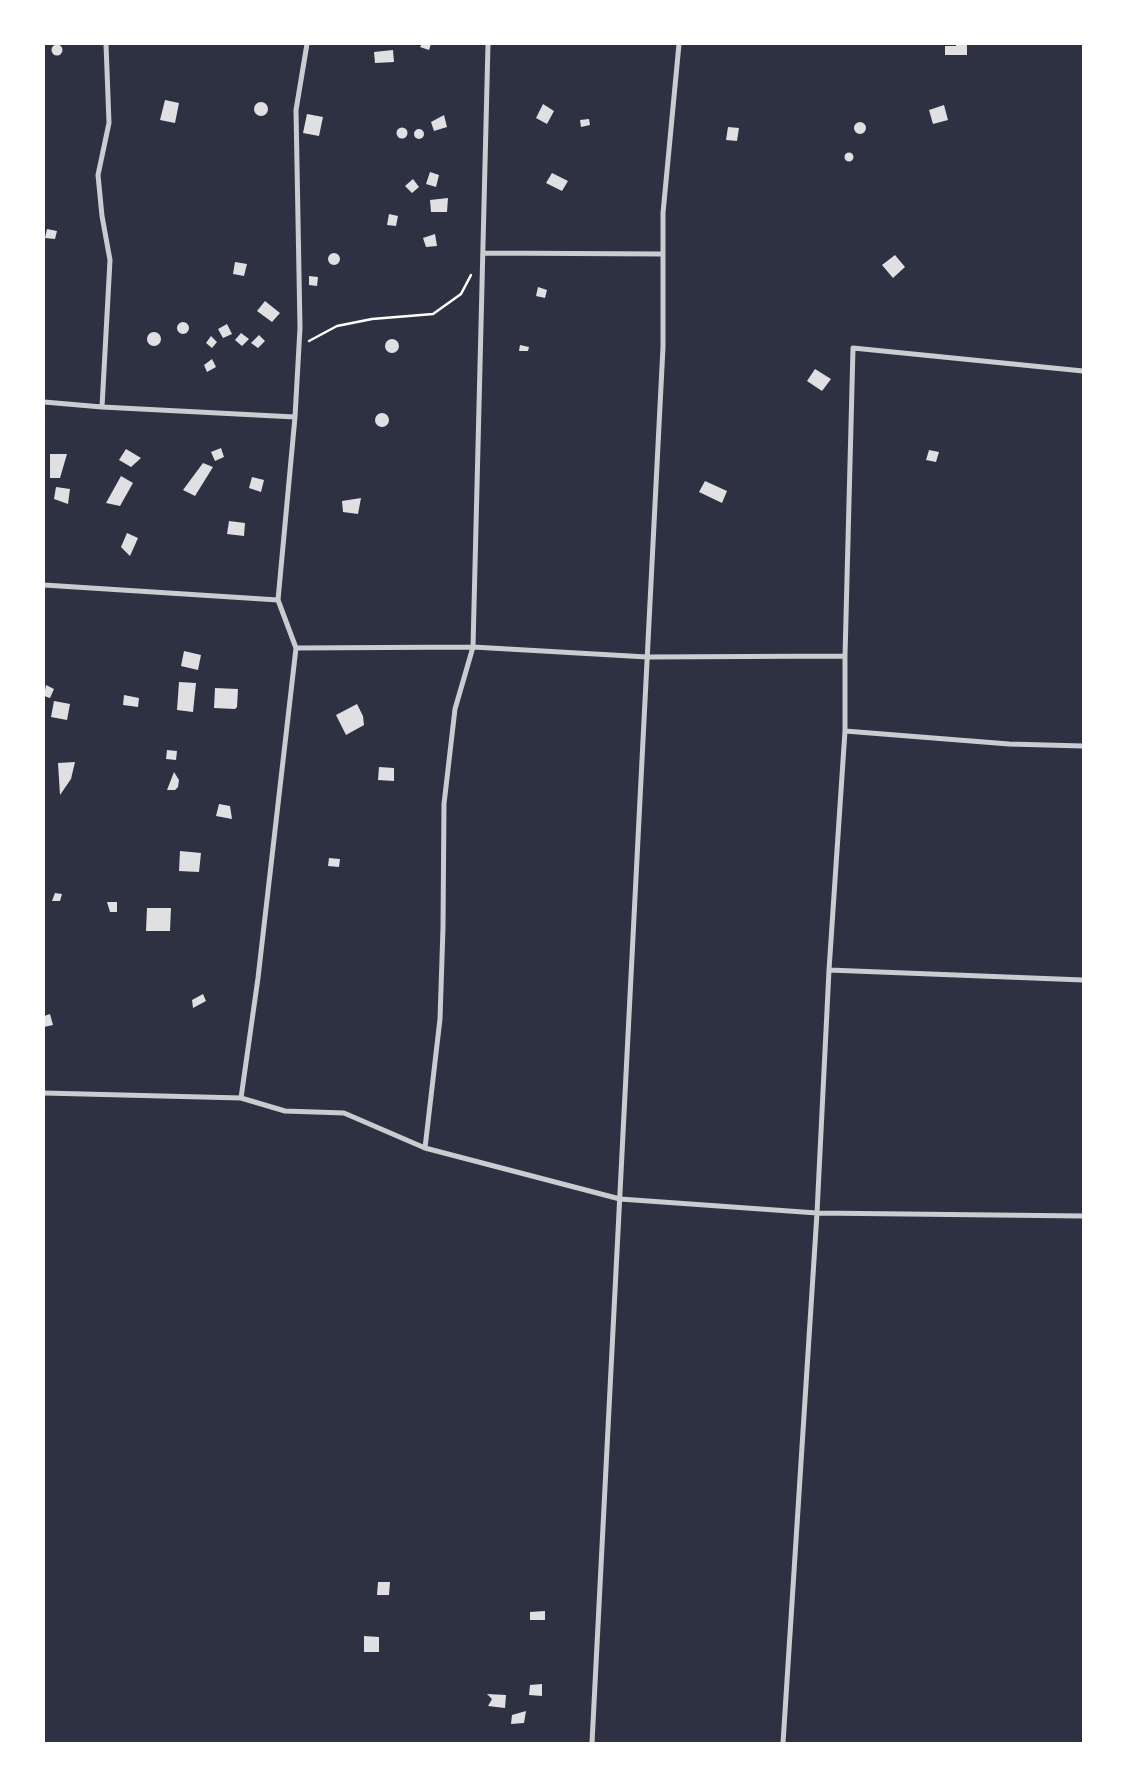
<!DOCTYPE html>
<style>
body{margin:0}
#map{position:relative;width:1127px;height:1787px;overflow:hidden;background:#2d3142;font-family:"Exo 2",sans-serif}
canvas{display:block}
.frame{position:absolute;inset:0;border:45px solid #fff;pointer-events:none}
</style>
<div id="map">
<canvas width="1127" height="1787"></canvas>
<div class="frame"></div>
</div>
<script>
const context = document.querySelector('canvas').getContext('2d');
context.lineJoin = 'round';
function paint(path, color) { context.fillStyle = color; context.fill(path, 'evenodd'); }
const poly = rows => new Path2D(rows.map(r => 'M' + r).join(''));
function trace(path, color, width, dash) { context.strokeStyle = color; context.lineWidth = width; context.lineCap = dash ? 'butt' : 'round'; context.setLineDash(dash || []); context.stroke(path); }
const building = poly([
 [422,44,431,44,429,50,420,47],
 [956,44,967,44,967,55,945,55,945,46,956,46],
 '51.5 50a5.5 5.5 0 1 1 11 0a5.5 5.5 0 1 1-11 0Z',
 [393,50,394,62,375,63,374,52],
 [165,100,179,103,175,123,160,120],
 '254 109a7 7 0 1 1 14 0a7 7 0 1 1-14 0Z',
 [543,104,554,111,547,124,536,118],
 [944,105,948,120,933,124,929,110],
 [307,114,323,117,319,136,303,133],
 [444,115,447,127,434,131,431,122],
 [589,119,590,125,581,127,580,120],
 '854 128a6 6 0 1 1 12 0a6 6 0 1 1-12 0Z',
 [728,127,739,128,737,141,726,140],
 '396.5 133a5.5 5.5 0 1 1 11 0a5.5 5.5 0 1 1-11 0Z',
 '414 134a5 5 0 1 1 10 0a5 5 0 1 1-10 0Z',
 '844.5 157a4.5 4.5 0 1 1 9 0a4.5 4.5 0 1 1-9 0Z',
 [430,172,439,175,436,187,426,184],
 [552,173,568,181,562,191,546,183],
 [413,179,419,187,412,193,405,186],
 [448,198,447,212,431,212,430,200],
 [389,214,398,216,396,226,387,225],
 [47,229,57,231,55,239,45,238],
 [435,234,437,246,426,247,423,238],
 '328 259a6 6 0 1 1 12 0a6 6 0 1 1-12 0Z',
 [895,255,905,267,893,278,882,265],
 [235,262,247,264,244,276,233,274],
 [309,276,318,277,317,286,309,285],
 [538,287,547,290,545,298,536,296],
 [265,301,280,313,272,322,257,311],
 '177 328a6 6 0 1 1 12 0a6 6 0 1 1-12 0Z',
 [227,324,232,334,223,338,218,329],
 '147 339a7 7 0 1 1 14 0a7 7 0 1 1-14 0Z',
 [241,333,249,339,242,346,235,340],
 [259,335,265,341,258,348,251,343],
 [211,336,217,342,212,348,206,343],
 '385 346a7 7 0 1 1 14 0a7 7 0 1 1-14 0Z',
 [520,345,529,347,528,351,519,351],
 [212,359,216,367,207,372,204,365],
 [815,369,831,379,822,391,807,381],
 '375 420a7 7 0 1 1 14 0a7 7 0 1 1-14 0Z',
 [221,448,224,457,215,461,211,452],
 [126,449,141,458,131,467,119,460],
 [929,450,939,452,936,462,926,460],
 [50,454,67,454,60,478,50,478],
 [203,463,213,467,195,496,183,490],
 [121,476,133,483,120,506,106,503],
 [252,477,264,480,261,492,249,488],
 [705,481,727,491,722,503,699,492],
 [56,487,70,489,68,504,54,499],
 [361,498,358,514,343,512,342,501],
 [229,521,245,523,244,536,227,534],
 [127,533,138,538,130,556,121,547],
 [184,651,201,655,198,670,181,666],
 [179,682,196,683,193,712,177,710],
 [46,685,54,689,50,698,44,696],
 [215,688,238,689,237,707,235,709,214,708],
 [124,695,139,698,138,707,123,705],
 [54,701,70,704,67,720,51,717],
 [357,704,363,716,364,725,346,735,336,715],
 [167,750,177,751,176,760,166,759],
 [75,762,71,779,60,795,58,763],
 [379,767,394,768,394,781,378,780],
 [174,772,179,780,178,787,175,790,167,790],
 [219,804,230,806,232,819,216,816],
 [180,851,201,853,199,872,179,871],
 [329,858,340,859,339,867,328,866],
 [55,893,62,894,60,901,52,901],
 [107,902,117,902,117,912,110,912],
 [147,908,171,908,170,931,146,931],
 [203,994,206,1001,193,1008,192,1000],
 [50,1014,53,1025,44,1027,44,1016],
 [378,1582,390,1582,389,1595,377,1595],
 [545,1611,545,1620,530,1620,530,1612],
 [364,1636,379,1637,379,1652,364,1652],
 [542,1684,542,1696,529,1695,530,1685],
 [487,1694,506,1695,505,1708,488,1706,492,1699],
 [526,1711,524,1723,511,1724,512,1715]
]);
const path = poly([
 [309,341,337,326,372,319,433,314,461,294,471,275]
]);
const minor = poly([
 [106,44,109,123,98,175,102,216,110,260,102,407,295,417],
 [483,253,663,254],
 [44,402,102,407],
 [44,585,278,600],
 [296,648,473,647,647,657,845,656],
 [845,731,1009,744,1083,746],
 [829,970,1083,980],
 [44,1093,241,1098,285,1111,344,1113,425,1148,620,1199,817,1213,829,970,845,731,845,656,853,348,1083,371],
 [241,1098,258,978,296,648,278,600,295,417,300,328,296,110,307,44],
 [425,1148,440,1019,443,928,444,804,455,709,473,647,488,44],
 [592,1743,663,347,663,213,679,44],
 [783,1743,817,1213,1083,1216]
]);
paint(building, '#e0e0e3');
trace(path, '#fff', 2.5);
trace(minor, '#caccd0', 5);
</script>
